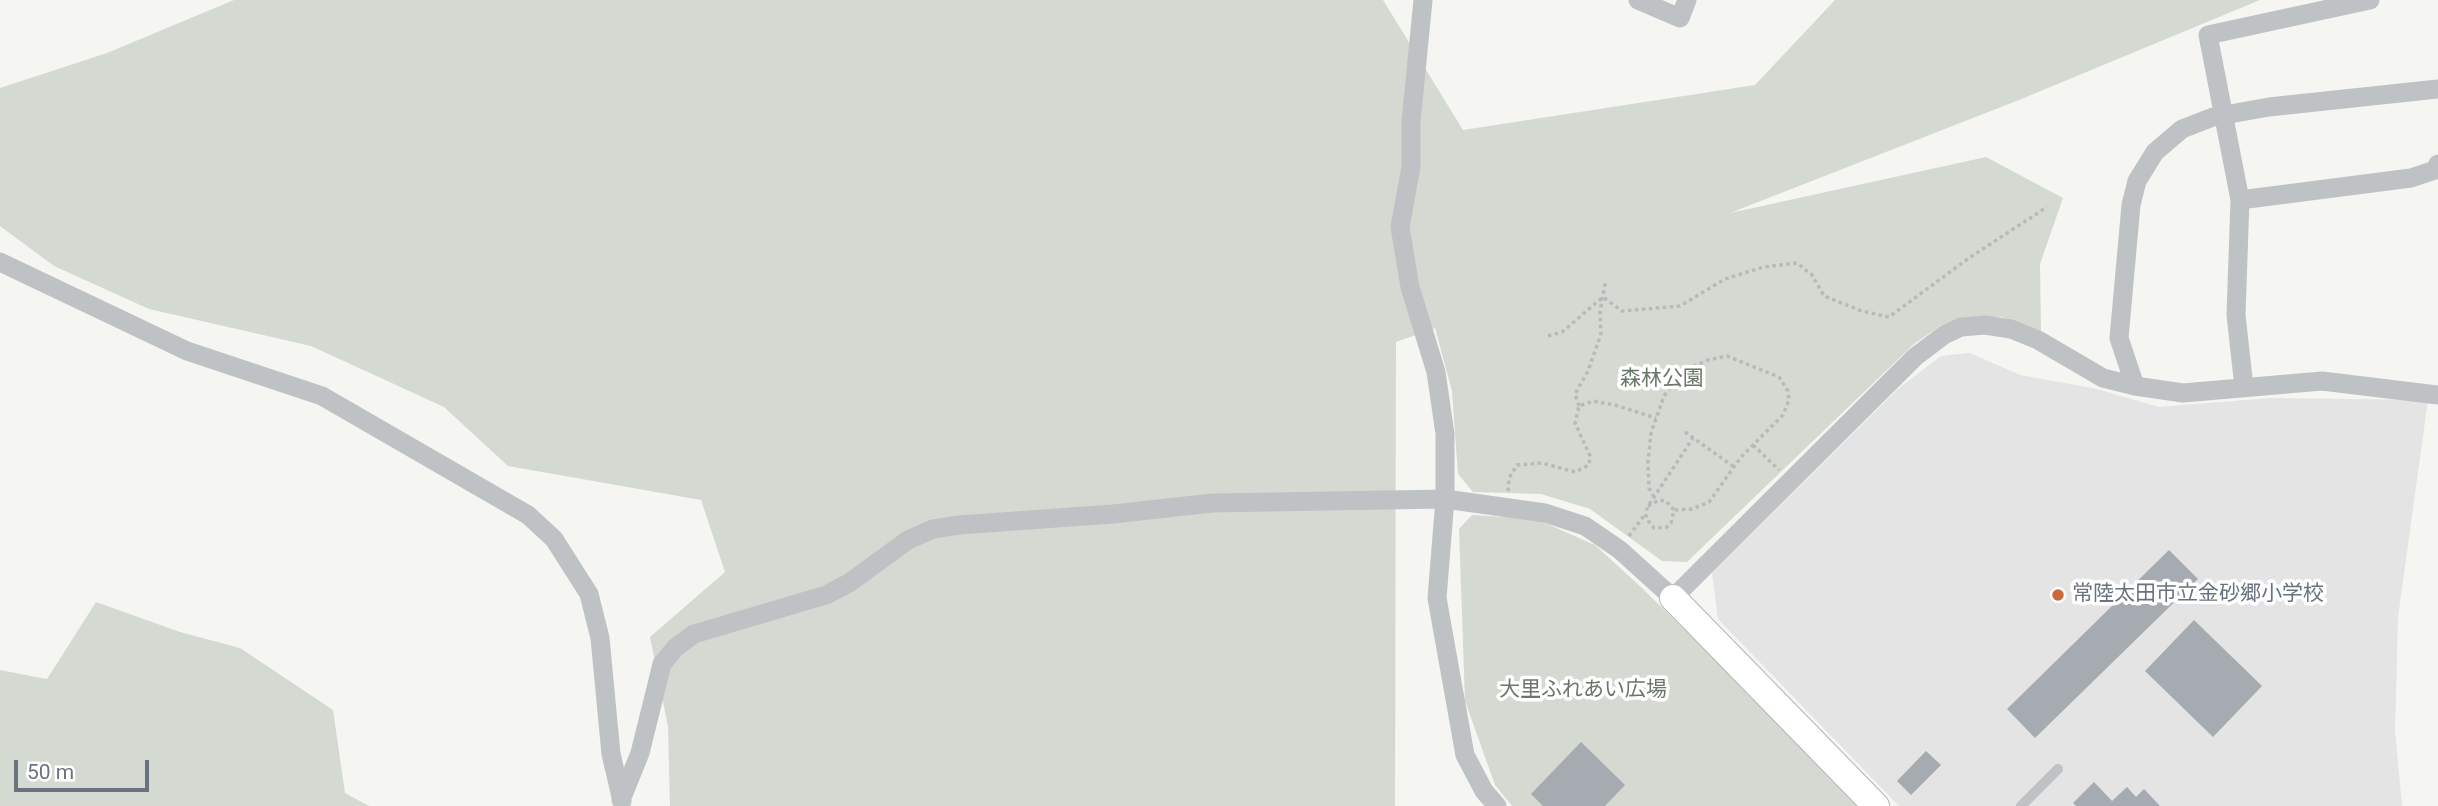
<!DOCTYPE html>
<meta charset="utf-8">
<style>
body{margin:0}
#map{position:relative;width:2438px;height:806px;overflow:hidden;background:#f5f5f2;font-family:Roboto,sans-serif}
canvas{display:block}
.scale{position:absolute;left:14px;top:760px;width:135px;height:32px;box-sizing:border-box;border:4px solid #68737f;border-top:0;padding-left:9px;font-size:21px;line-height:24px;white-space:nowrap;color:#68737f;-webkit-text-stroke:5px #fff;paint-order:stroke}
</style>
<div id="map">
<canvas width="2438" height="806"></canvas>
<div class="scale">50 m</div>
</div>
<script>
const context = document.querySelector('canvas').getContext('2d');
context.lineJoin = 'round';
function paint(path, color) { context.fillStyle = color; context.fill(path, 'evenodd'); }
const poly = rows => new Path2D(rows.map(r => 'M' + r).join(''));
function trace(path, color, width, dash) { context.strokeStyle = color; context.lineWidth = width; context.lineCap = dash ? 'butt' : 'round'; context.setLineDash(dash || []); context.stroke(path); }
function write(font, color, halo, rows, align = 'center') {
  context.font = font + ' Roboto,"Noto Sans JP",sans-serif'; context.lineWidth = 7; context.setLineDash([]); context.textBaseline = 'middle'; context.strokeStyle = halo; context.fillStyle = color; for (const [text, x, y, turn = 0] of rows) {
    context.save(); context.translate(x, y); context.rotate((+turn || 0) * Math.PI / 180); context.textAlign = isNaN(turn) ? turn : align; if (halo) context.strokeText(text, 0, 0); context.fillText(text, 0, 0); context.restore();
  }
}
const built = poly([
 [1970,353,2020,375,2097,389,2159,407,2270,398,2428,400,2398,617,2395,731,2402,806,1899,806,1718,619,1712,573,1899,388,1941,356]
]);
const green = poly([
 [234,0,1383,0,1463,130,1755,85,1835,0,2260,0,2019,100,1730,213,1986,157,2063,198,2040,264,2041,332,2002,317,1971,317,1940,326,1914,344,1687,562,1662,561,1590,509,1541,494,1473,492,1458,474,1452,391,1435,328,1396,342,1395,806,670,806,668,727,650,637,725,572,701,500,508,466,444,407,311,346,149,309,54,266,0,226,0,88,107,53],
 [1472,515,1536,519,1595,545,1642,588,1864,806,1512,806,1495,785,1465,701,1459,529],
 [96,602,180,632,240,648,333,710,345,793,369,806,0,806,0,670,47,679]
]);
const building = poly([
 [2169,550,2198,579,2035,738,2007,709],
 [2194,620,2262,686,2213,737,2145,671],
 [1581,742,1625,785,1605,806,1543,806,1531,794],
 [1926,751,1941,765,1911,795,1897,781],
 [2094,782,2112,801,2127,787,2136,797,2144,789,2160,806,2076,806,2073,803]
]);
const path = poly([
 [1548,336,1562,332,1603,297,1622,311,1680,306,1725,279,1764,267,1797,263,1812,275,1824,296,1862,311,1889,317,1969,258,2047,207],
 [1579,406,1575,394,1588,371,1601,334,1600,311,1606,280],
 [1685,432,1734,467],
 [1753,445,1779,470],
 [1508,491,1509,478,1517,465,1542,463,1575,472,1589,465,1590,456,1575,423,1579,406,1593,401,1615,405,1656,418],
 [1654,497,1649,488,1648,462,1651,433,1664,396,1675,380,1690,368,1708,360,1727,356,1779,377,1788,391,1789,400,1783,415,1741,457,1709,502,1692,509,1674,510],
 [1648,506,1659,500,1666,501,1674,510,1671,523,1667,527,1654,528,1646,518,1646,512,1648,506,1693,438],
 [1629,536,1645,514]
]);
const lane = poly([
 [2021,806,2058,769]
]);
const street = poly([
 [1423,0,1411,122,1411,167,1400,227,1410,287,1436,372,1445,434,1445,499,1437,598,1465,755,1484,791,1497,806],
 [1638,0,1680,18,1687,0],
 [2240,200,2411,178,2435,170,2438,164],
 [0,262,187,351,322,396,528,515,554,539,589,594,600,638,611,754,622,801],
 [2135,386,2119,338,2131,205,2137,181,2155,152,2182,129,2213,117,2269,107,2438,89],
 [2244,387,2236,315,2240,200,2208,35,2370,0],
 [621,800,640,753,662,664,675,648,694,634,826,595,849,583,908,540,933,529,959,525,1113,514,1212,503,1445,499,1545,513,1585,526,1620,550,1673,598,1915,357,1944,335,1961,327,1985,325,2011,329,2038,340,2103,378,2135,386,2183,393,2322,381,2438,395]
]);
const secondary = poly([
 [1673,598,1876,806]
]);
const markers = [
 [2058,595,7,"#cc683c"]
];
const parkNames = [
 ["森林公園",1662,380],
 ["大里ふれあい広場",1583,691]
];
const poiNames = [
 ["常陸太田市立金砂郷小学校",2072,595]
];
paint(built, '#e3e4e3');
paint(green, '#d4dad2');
paint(building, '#a5abb0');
trace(secondary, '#b2b6ba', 28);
trace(path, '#b7b9bc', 3.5, [3.5, 3.5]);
trace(lane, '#bfc2c5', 10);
trace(street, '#bfc2c5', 19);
trace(secondary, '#fff', 26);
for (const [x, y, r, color] of markers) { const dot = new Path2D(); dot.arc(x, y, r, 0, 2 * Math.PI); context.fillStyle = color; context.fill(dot); trace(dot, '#fff', 2.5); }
write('21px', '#687866', '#fff', parkNames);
write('21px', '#68737f', '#fff', poiNames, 'left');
</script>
